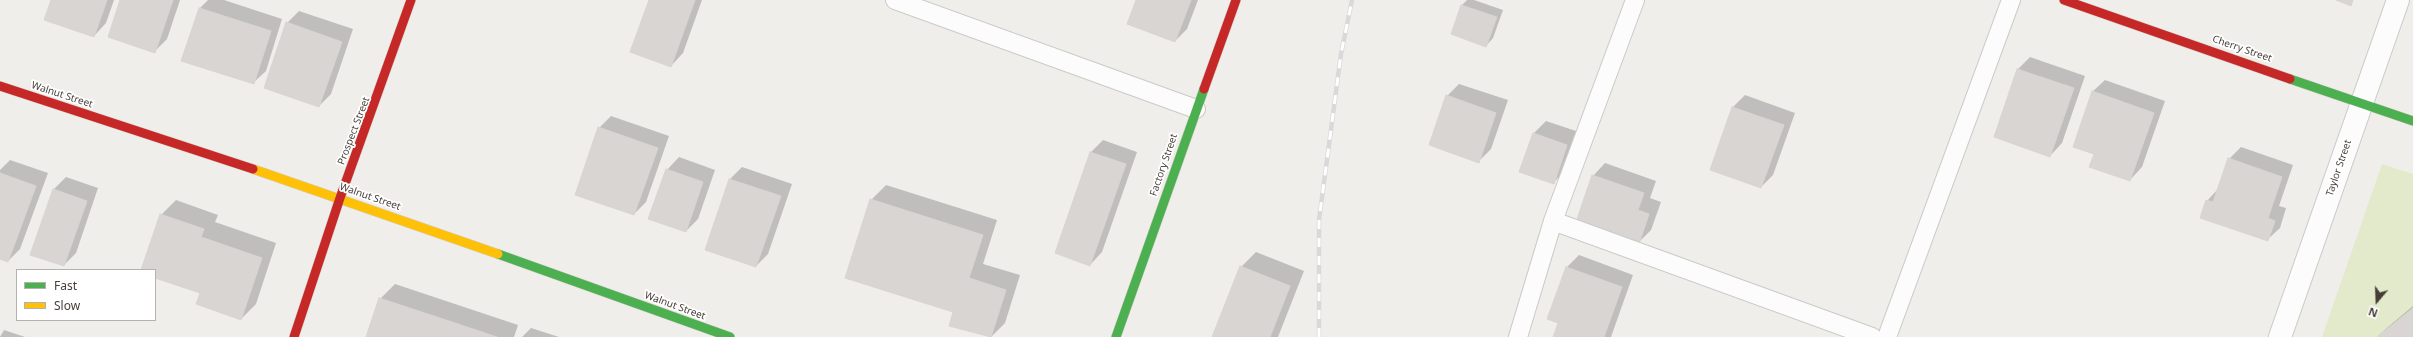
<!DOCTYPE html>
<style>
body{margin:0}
#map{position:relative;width:2413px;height:337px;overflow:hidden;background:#f0eeeb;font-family:"Noto Sans",sans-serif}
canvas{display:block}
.legend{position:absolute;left:16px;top:269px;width:140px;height:52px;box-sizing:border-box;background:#fff;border:1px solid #b5b1af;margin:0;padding:5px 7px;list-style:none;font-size:12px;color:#463d37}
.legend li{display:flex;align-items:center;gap:8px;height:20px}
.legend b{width:20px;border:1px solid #b5b1af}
.north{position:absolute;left:2357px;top:281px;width:40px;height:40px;-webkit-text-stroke:3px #fff;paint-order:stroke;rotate:199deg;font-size:11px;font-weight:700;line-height:16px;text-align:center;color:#463d37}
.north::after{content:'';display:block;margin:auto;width:14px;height:18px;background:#463d37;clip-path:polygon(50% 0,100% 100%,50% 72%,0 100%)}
</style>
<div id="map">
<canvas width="2413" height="337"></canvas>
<ul class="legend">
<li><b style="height:5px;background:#4caf50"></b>Fast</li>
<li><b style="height:5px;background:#ffc107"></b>Slow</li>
</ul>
<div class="north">N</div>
</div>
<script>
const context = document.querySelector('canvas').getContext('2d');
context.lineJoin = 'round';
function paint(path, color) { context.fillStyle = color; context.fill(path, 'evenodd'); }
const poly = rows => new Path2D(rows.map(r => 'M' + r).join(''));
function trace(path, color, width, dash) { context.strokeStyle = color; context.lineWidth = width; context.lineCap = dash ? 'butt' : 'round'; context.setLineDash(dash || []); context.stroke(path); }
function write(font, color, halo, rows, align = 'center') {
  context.font = font + ' "Noto Sans",sans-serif'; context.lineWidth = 3.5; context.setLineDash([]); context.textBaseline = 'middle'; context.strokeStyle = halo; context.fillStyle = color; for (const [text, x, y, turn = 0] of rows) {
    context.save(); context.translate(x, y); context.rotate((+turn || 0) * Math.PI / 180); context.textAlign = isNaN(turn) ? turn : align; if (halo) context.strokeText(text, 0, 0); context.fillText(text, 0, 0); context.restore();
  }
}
const green = poly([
 [2382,164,2413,174,2413,308,2377,337,2322,337]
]);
const shadow = poly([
 [52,0,114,0,106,23,94,36],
 [122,0,180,0,167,39,154,52],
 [208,0,224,0,282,19,266,71,253,83,200,8],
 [650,0,702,0,683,53,671,66],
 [1137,0,1198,0,1187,29,1175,41],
 [1467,0,1474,0,1503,10,1493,38,1486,46,1462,5],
 [299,11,353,29,331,94,319,106,287,23],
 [2030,57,2085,76,2062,143,2050,156,1995,137,2018,69],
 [2105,80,2165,101,2142,167,2130,180,2095,153,2092,92],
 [1459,84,1508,100,1491,149,1479,161,1447,96],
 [1745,95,1795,113,1773,175,1761,187,1733,107],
 [611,116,669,136,646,202,634,214,599,128],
 [1546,121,1579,132,1566,170,1554,182,1534,133],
 [1103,140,1137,152,1102,252,1090,265,1056,252,1091,152],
 [2241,147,2293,165,2279,206,2286,208,2280,228,2267,240,2207,201,2218,189,2229,159],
 [679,157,715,170,698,219,686,231,667,170],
 [10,160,48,173,20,249,8,261,0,258,0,170],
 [1605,163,1656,181,1650,198,1661,202,1651,230,1639,242,1593,176],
 [742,167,792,184,768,254,756,266,706,249,730,179],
 [66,177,98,188,76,253,64,265,54,189],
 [886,185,997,220,983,264,1020,275,1005,323,991,337,950,325,954,312,871,200],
 [176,200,218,215,215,222,276,243,256,304,241,319,201,293,155,277,155,270,142,270,161,215],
 [1256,252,1304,271,1278,337,1213,337,1241,267],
 [1579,255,1633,275,1611,337,1554,337,1560,323,1567,267],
 [395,284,518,325,514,337,367,337,380,299],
 [2413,306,2413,337,2377,337,2388,327],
 [531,328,559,337,522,337],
 [4,330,25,337,0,337]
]);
const building = poly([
 [51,0,107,0,94,37,44,20,51,0],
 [120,0,173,0,155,53,108,37,120,0],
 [649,0,695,0,671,67,630,52,649,0],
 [1136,0,1191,0,1175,42,1127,24,1136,0],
 [2336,0,2353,0,2351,6,2336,0],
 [1461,5,1497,17,1486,47,1451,34,1461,5],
 [199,8,271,31,254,84,181,61,199,8],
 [286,22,342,42,319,107,264,88,286,22],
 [2017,69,2074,88,2050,157,1994,137,2017,69],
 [2092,91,2154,113,2130,181,2089,167,2094,154,2073,147,2092,91],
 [1446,95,1496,113,1479,163,1429,145,1446,95],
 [1732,107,1784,125,1761,188,1710,170,1732,107],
 [598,127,658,148,634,215,575,195,598,127],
 [1533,133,1567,145,1554,184,1519,172,1533,133],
 [1090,152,1126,164,1090,266,1055,253,1090,152],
 [2228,158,2282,177,2268,218,2275,221,2268,241,2200,218,2206,200,2213,202,2228,158],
 [666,169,703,182,686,232,648,219,666,169],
 [0,173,36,186,8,262,0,259,0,173],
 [1592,175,1644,193,1638,210,1649,214,1639,244,1576,222,1592,175],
 [729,179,781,196,756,267,705,250,729,179],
 [53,189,87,201,64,266,30,255,53,189],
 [870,199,983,235,969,278,1006,290,991,337,949,326,953,312,845,278,870,199],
 [160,214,204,229,201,237,262,258,241,320,196,304,200,293,155,278,155,270,141,270,160,214],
 [1240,266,1290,286,1270,337,1212,337,1240,266],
 [1566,267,1622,287,1604,337,1553,337,1558,323,1547,319,1566,267],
 [379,298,443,319,497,337,366,337,379,298],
 [2413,308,2413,337,2377,337,2413,308]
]);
const lane = poly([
 [895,0,1196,109],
 [1635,0,1553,221,1872,337],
 [1518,337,1553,221],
 [1887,337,2011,0]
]);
const street = poly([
 [2280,337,2398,0]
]);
const fast = poly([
 [2290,79,2413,121],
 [498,254,730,337],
 [1116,337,1204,89]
]);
const slow = poly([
 [253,169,498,254]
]);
const jam = poly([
 [2064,0,2290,79],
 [0,86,253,169],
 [1204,89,1236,0],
 [294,337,340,198,411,0]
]);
const rail = poly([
 [1319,337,1319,220,1341,54,1352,0]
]);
const streetNames = [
 ["Cherry Street",2242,49,19],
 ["Walnut Street",62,95,18],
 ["Prospect Street",354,131,-69],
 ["Factory Street",1164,165,-71],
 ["Taylor Street",2339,168,-71],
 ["Walnut Street",370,197,19],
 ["Walnut Street",675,306,20]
];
paint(green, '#e3eacc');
paint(shadow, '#0003');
paint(building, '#d8d5d2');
trace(building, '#d8d4d1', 1);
trace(lane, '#cccac7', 20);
trace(street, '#cccac7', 24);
trace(fast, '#d1cbc3', 10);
trace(slow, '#d1cbc3', 10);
trace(jam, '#d1cbc3', 10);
trace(lane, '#fdfcfc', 18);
trace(street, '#fdfcfc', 22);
trace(fast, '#4caf50', 9);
trace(slow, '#ffc107', 9);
trace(jam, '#c62828', 9);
trace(rail, '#d9d9d8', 4.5);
trace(rail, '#fff', 3, [9]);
write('10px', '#463d37', '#fff', streetNames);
</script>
